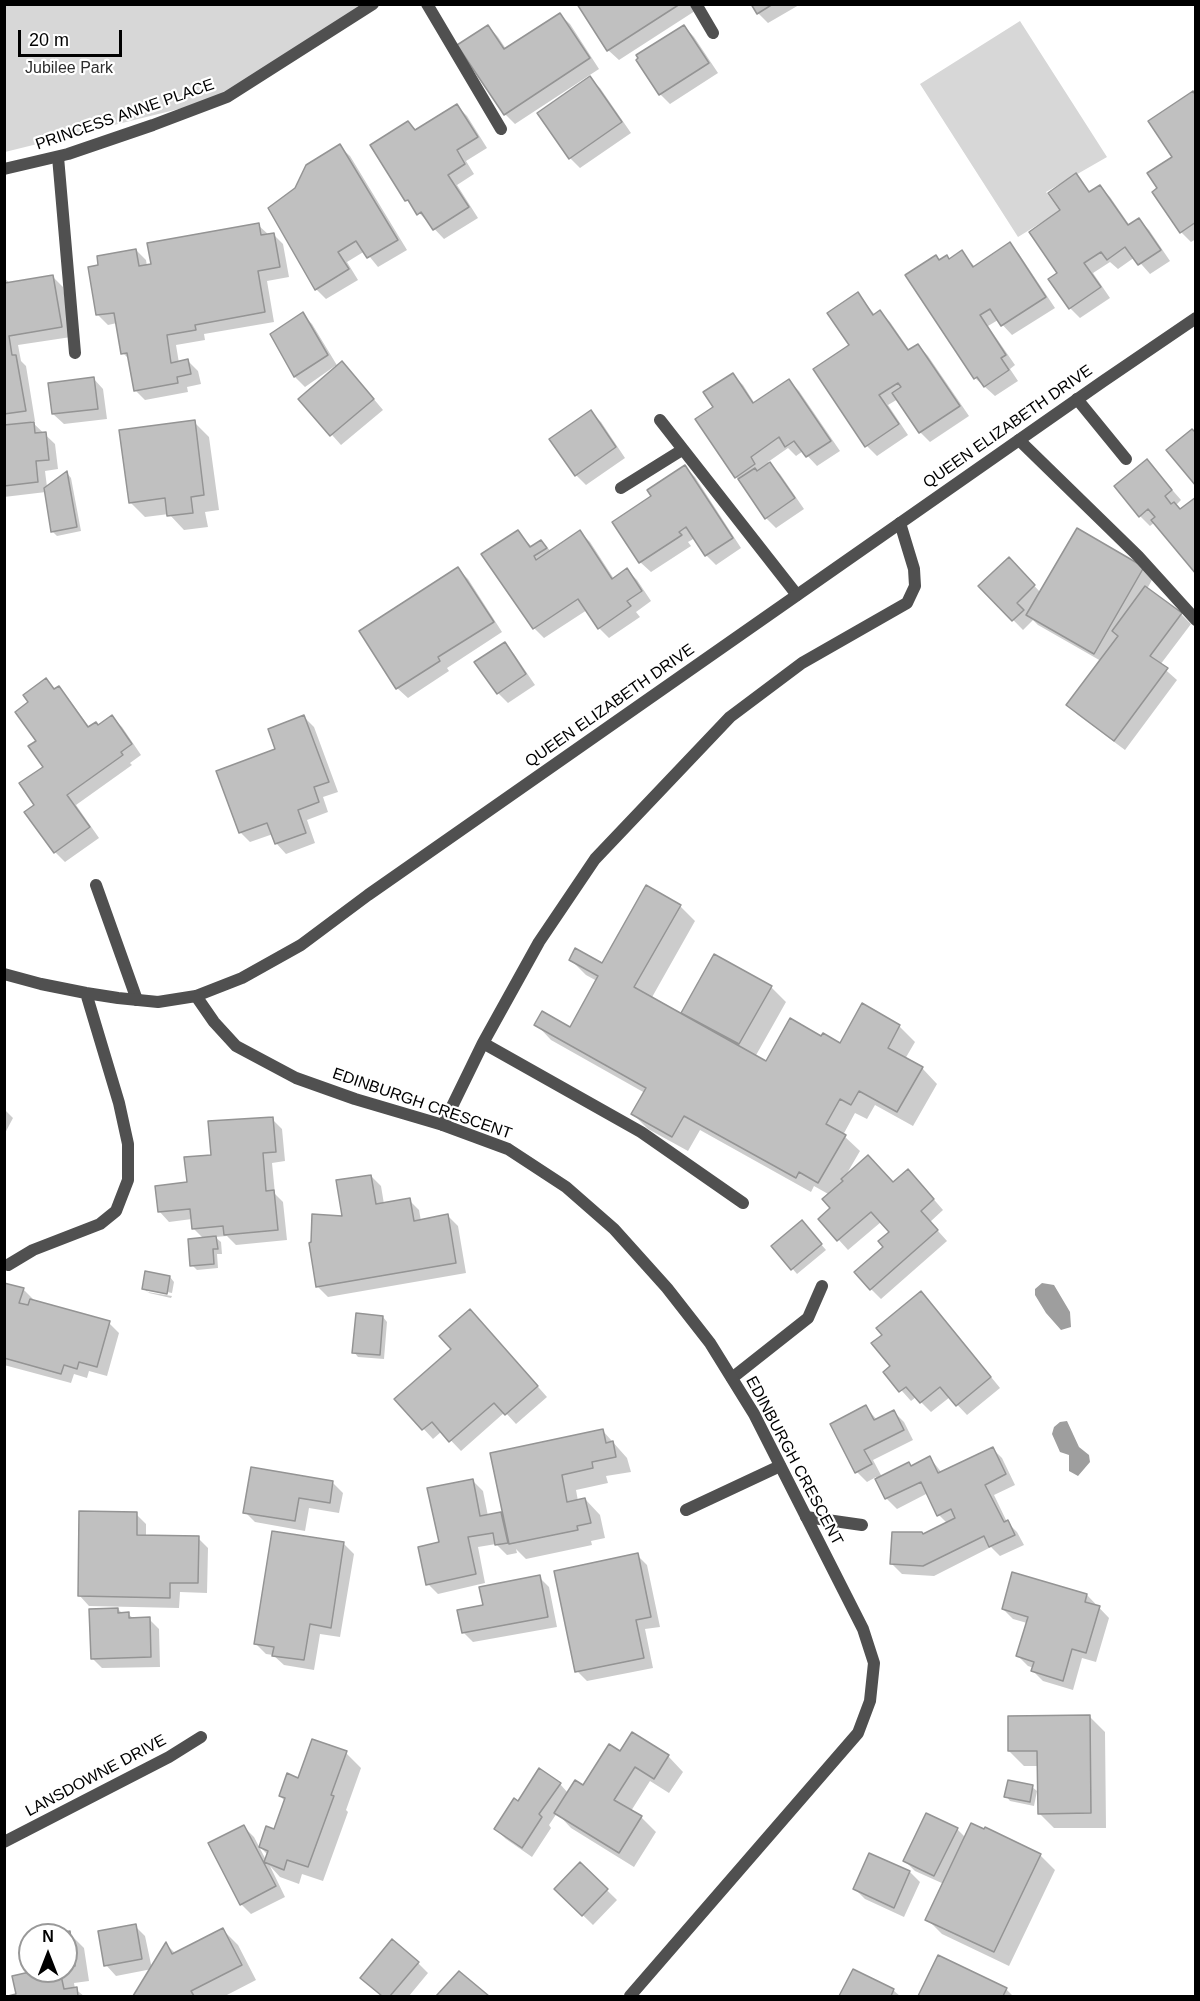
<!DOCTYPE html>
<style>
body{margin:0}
#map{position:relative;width:1200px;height:2001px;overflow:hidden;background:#fff;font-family:Arial,sans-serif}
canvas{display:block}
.frame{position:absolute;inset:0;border:6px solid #000;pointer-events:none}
.north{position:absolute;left:18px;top:1923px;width:60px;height:60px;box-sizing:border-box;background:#fff;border:2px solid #999;border-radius:50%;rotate:0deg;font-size:16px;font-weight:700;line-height:24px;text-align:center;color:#000}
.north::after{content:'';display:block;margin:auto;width:21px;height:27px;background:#000;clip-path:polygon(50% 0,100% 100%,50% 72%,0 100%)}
.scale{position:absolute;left:18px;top:30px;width:104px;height:27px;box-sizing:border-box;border:3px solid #000;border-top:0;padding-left:8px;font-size:18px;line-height:21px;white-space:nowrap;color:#000;-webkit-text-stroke:4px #fff;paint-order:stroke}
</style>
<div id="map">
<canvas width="1200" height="2001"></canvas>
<div class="frame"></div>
<div class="north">N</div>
<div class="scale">20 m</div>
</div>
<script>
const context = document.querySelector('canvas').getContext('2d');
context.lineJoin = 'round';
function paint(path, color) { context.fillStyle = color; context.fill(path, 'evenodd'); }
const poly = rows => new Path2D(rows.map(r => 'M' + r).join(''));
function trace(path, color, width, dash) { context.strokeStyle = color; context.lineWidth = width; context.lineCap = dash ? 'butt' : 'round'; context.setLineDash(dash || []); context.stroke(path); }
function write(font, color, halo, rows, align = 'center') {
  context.font = font + ' Arial,sans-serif'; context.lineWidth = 4.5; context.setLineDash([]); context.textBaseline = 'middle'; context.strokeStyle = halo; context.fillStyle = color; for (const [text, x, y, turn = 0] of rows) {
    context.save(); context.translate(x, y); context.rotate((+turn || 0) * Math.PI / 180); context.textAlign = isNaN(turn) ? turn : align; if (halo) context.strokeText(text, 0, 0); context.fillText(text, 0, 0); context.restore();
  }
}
const green = poly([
 [4,5,369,5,227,97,5,152],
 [1020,21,1107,157,1046,192,1060,211,1018,237,920,84]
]);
const water = poly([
 [1042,1283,1054,1285,1070,1312,1071,1327,1061,1330,1046,1313,1035,1295,1035,1289],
 [1067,1421,1079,1447,1089,1455,1090,1462,1078,1476,1069,1471,1069,1455,1060,1452,1052,1434,1054,1427,1060,1422]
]);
const shadow = poly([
 [579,4,695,4,698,9,619,60,608,50],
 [753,4,799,5,768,23,758,13],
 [559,14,570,24,599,69,515,124,505,114,488,26,498,37,506,49],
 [684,26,694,37,718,73,670,104,660,94],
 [588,77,600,88,631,133,580,168,570,158],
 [1196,96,1196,239,1191,242,1181,232,1159,189,1174,157],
 [457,106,467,116,487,148,466,161,474,174,457,185,478,218,444,239,407,200,408,122,417,131],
 [339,146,350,156,407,250,378,267,365,251,347,262,358,280,326,299,316,289,270,208,296,189],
 [1076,175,1091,193,1100,187,1110,197,1130,226,1139,220,1149,230,1170,261,1150,274,1135,257,1118,269,1110,262,1093,273,1110,298,1080,318,1070,308,1059,273,1062,211],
 [258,225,269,235,273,234,283,244,289,277,267,281,274,322,204,334,205,340,176,345,179,363,188,361,198,371,201,384,187,387,188,392,145,400,135,390,130,360,123,353,117,323,108,325,98,315,136,250,146,260,147,266],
 [1009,244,1019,254,1055,308,1012,335,998,320,988,326,1015,365,1010,369,1018,381,995,396,975,378,907,276,940,261,949,260,962,252,975,267],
 [53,277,63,287,71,337,18,345,21,361,26,366,35,421,31,421,55,444,58,469,45,471,47,487,67,473,71,478,81,531,57,536,52,531,46,492,4,497,4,278,11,284],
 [858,294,875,315,880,312,890,322,910,351,918,345,928,356,969,416,930,442,920,432,898,399,888,405,908,435,877,456,867,446,815,369,851,345],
 [302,314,312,324,338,367,352,373,383,410,341,445,300,399,337,368,335,366,305,387,295,377,272,334],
 [733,375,743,385,755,404,789,381,799,391,840,451,817,466,803,451,796,456,788,448,768,462,780,474,804,509,776,528,766,518,736,477,715,408],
 [93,378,103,389,107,419,64,424,53,414],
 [591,412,601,422,625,458,586,485,576,475],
 [194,422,209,437,219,510,205,512,208,527,184,530,169,514,145,517,130,502],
 [1147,461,1181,500,1176,505,1181,510,1196,571,1155,522,1150,526,1140,516],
 [685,467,695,477,741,548,716,565,706,555,695,538,688,542,691,546,651,572,640,562,653,497],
 [518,532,532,547,541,542,551,551,580,532,590,542,614,579,627,570,637,580,651,601,636,612,640,617,609,638,599,628,587,610,544,638,534,628],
 [1009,559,1041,593,1143,568,1153,578,1147,589,1181,614,1191,624,1160,665,1177,680,1125,750,1078,715,1068,705,1101,661,1038,625,1033,620,1023,630,980,586],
 [458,569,468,579,502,632,447,668,449,671,408,698,397,688,361,631],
 [504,644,514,654,535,685,508,703,498,693],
 [45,680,55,690,58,688,68,698,90,728,98,726,112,717,122,727,141,755,130,763,132,765,76,805,99,838,65,862,55,852,36,805,45,767,38,741,30,703],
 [304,717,314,727,338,792,323,797,328,812,307,820,315,843,286,854,276,843,273,834,250,842,240,832,277,750],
 [680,906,695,921,651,999,682,1016,715,956,771,987,786,1002,755,1057,766,1063,822,1038,840,1045,863,1005,899,1026,915,1042,905,1059,922,1068,937,1084,913,1126,875,1105,867,1119,855,1113,843,1135,860,1151,846,1175,893,1184,918,1181,943,1210,930,1222,947,1241,881,1299,871,1289,891,1232,881,1222,848,1250,820,1219,832,1208,830,1195,814,1186,811,1192,700,1130,688,1151,648,1129,633,1114,645,1093,551,1040,536,1024,570,1029,597,981,586,975,571,960,602,965],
 [4,1109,13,1118,4,1135],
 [272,1119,282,1129,285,1161,272,1163,275,1194,283,1202,287,1240,236,1245,227,1236,215,1237,221,1242,222,1254,217,1254,218,1268,197,1270,192,1265,204,1239,193,1228,192,1219,169,1222,159,1211,188,1184,213,1156],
 [371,1176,381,1186,384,1204,409,1200,419,1210,421,1221,448,1216,458,1226,466,1273,328,1297,318,1287],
 [806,1227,826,1250,797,1274,773,1246],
 [170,1277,174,1282,172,1293,147,1288,147,1292,172,1296,171,1298,149,1293,144,1289],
 [4,1284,23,1289,33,1299,33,1302,109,1323,119,1333,107,1376,89,1371,87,1378,74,1374,71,1383,4,1365],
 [931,1303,1000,1388,967,1415,950,1397,931,1412,916,1397,911,1401,885,1372,892,1366],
 [383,1317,387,1322,384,1359,358,1357,354,1352],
 [480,1321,547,1397,516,1424,505,1412,461,1451,442,1431,433,1439,396,1399,453,1350],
 [866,1407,877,1420,894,1412,904,1422,913,1440,873,1460,882,1477,909,1464,912,1467,930,1458,942,1473,992,1448,1002,1458,1015,1485,994,1495,1007,1522,1017,1532,1024,1545,1000,1556,991,1547,934,1576,902,1574,892,1564,924,1535,948,1524,939,1515,928,1493,897,1509,887,1499,876,1477,867,1482,857,1472],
 [603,1431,627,1458,631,1472,606,1476,608,1483,576,1490,578,1501,585,1499,600,1515,605,1538,591,1541,592,1545,526,1559,516,1549,517,1553,507,1555,496,1544,478,1547,485,1583,438,1594,428,1584,441,1543,472,1480,483,1491,488,1516,501,1513,505,1517],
 [332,1482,343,1493,339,1513,309,1508,305,1531,255,1522,245,1512],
 [136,1514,146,1524,146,1537,198,1538,208,1548,207,1593,180,1592,179,1608,89,1606,79,1595],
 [343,1543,354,1554,340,1637,320,1634,314,1670,284,1665,273,1655,266,1654,256,1644],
 [637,1555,647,1565,660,1627,645,1629,653,1668,587,1681,577,1671],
 [539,1577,549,1587,557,1627,473,1642,463,1632],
 [1087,1595,1109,1618,1096,1662,1082,1658,1073,1690,1043,1681,1033,1671,1034,1668,1028,1666,1018,1656,1027,1623,1013,1619,1003,1609],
 [118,1609,123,1614,128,1614,134,1619,149,1619,159,1629,160,1667,102,1668,92,1658],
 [1090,1717,1105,1732,1106,1828,1054,1828,1039,1813,1039,1766,1024,1766,1009,1751],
 [346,1753,361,1768,346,1810,348,1812,323,1881,302,1874,299,1884,280,1877,270,1866,285,1897,251,1914,241,1904,244,1827,254,1837,266,1860,268,1855,260,1847,274,1831,285,1801,280,1796,299,1780],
 [620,1753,668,1756,683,1772,669,1793,650,1781,631,1811,641,1817,656,1832,634,1867,571,1828,557,1813,549,1825,551,1828,532,1857,506,1839,495,1829,518,1803,560,1784,568,1793,583,1787],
 [1032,1787,1037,1791,1034,1806,1010,1801,1006,1796],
 [957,1829,966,1838,1040,1855,1055,1870,1009,1966,942,1934,927,1919,944,1884,915,1871,905,1861],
 [870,1855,910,1872,920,1882,904,1917,865,1899,855,1889],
 [580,1864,617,1900,593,1925,556,1889],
 [135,1926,145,1936,152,1969,116,1976,106,1965],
 [223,1930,238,1945,256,1980,225,1996,135,1996,166,1944,176,1954],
 [69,1933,84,1948,89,1981,74,1983,75,1989,84,1996,10,1996,18,1995,36,1971,66,1971,66,1935,56,1935],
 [939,1957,1006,1989,1013,1996,920,1996],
 [418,1963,428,1973,409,1996,382,1996,372,1988],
 [853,1971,893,1990,900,1996,841,1996],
 [459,1973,486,1996,438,1996]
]);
const building = poly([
 [577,4,680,4,607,51,577,4],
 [751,4,773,4,757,14,751,4],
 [560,13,590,58,504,115,457,45,488,25,504,49,560,13],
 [684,25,709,63,659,95,636,60,638,58,636,55,684,25],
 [590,76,622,122,569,159,537,113,590,76],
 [1193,91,1196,96,1196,222,1180,233,1152,192,1157,188,1147,173,1172,157,1148,121,1193,91],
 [457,104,478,137,457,150,465,164,448,175,469,207,433,230,421,212,417,215,408,200,405,201,370,145,408,121,415,130,457,104],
 [340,144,398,240,367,258,356,241,338,252,349,269,315,290,268,208,295,188,306,165,340,144],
 [1076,173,1089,192,1100,185,1128,225,1139,218,1161,250,1138,265,1125,247,1107,260,1101,252,1084,263,1101,287,1069,309,1048,279,1057,273,1029,232,1060,210,1048,193,1076,173],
 [259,223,261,235,274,233,280,267,258,271,265,312,195,325,196,330,167,335,171,363,188,359,191,374,177,377,178,383,134,391,127,353,121,354,114,313,96,315,88,267,98,265,97,256,136,249,139,266,151,264,147,243,259,223],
 [1010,242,1046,297,1001,326,990,309,980,315,1006,355,1001,358,1009,370,984,387,977,377,974,379,905,275,936,255,939,260,947,255,949,259,962,250,973,267,1010,242],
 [53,275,62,327,9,336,12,355,16,355,26,411,4,414,4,281,5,283,53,275],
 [858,292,873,315,880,310,908,350,918,344,960,406,919,433,892,393,901,387,898,383,879,395,899,424,865,447,813,369,849,345,827,313,858,292],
 [303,312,328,355,294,377,270,334,303,312],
 [342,361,374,399,330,436,298,399,342,361],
 [733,373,753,403,789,379,831,441,806,457,794,441,785,447,779,437,751,457,755,464,735,478,695,419,713,407,703,392,733,373],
 [94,377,98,409,52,414,48,383,94,377],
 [591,410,616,447,575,476,549,439,591,410],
 [195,420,204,495,191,497,193,513,167,516,165,498,129,503,119,430,195,420],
 [34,422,35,433,46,432,49,460,36,461,38,482,4,486,4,425,34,422],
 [1192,429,1196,433,1196,486,1166,450,1192,429],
 [1147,459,1172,490,1165,496,1171,504,1174,502,1180,509,1196,497,1196,574,1151,520,1155,517,1148,509,1139,517,1114,486,1147,459],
 [770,462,795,498,765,519,738,479,755,468,757,471,770,462],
 [685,465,733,538,705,556,686,527,679,532,682,535,639,563,612,522,651,496,647,490,685,465],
 [67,471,77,527,51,532,44,488,67,471],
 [1077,528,1144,567,1094,654,1026,615,1077,528],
 [518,530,530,547,541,540,547,548,534,556,536,560,580,530,612,579,627,568,642,591,627,601,631,606,598,629,578,599,533,629,481,554,518,530],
 [1009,557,1035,585,1017,603,1024,610,1012,621,978,586,1009,557],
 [458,567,494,622,438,657,440,661,396,689,359,631,458,567],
 [1145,586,1182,613,1150,656,1168,668,1114,741,1066,705,1118,636,1112,631,1145,586],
 [505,642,526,674,497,694,474,662,505,642],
 [46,678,54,689,59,686,88,727,96,722,98,725,112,715,132,744,121,752,123,755,67,795,90,827,54,853,24,812,34,805,19,783,43,767,28,746,36,741,15,712,28,702,23,695,46,678],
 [304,715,329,782,314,787,319,802,298,810,306,833,275,844,267,823,239,833,216,771,275,749,268,729,304,715],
 [646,885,681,905,634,987,766,1061,790,1018,821,1036,823,1033,840,1043,862,1003,900,1025,888,1048,923,1067,897,1112,859,1091,851,1105,840,1099,826,1124,846,1135,818,1183,799,1172,796,1178,684,1116,672,1137,631,1114,646,1088,534,1025,542,1011,570,1027,598,976,569,960,575,948,602,963,646,885],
 [714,954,772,986,739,1044,681,1013,714,954],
 [273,1117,276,1152,263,1153,266,1191,274,1190,278,1230,224,1235,223,1226,192,1229,190,1209,158,1212,155,1186,187,1182,184,1157,211,1155,208,1121,273,1117],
 [868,1155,893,1182,908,1169,934,1199,921,1211,938,1230,870,1290,854,1272,883,1247,878,1241,889,1232,871,1212,837,1241,818,1219,830,1208,822,1199,843,1181,841,1179,868,1155],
 [371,1175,376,1204,410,1198,414,1221,448,1214,456,1263,316,1287,309,1243,311,1242,312,1214,342,1216,336,1180,371,1175],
 [802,1220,822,1244,791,1270,771,1246,802,1220],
 [216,1236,218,1249,213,1249,214,1264,190,1266,188,1239,216,1236],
 [145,1271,170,1276,167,1294,142,1289,145,1271],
 [4,1283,24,1288,19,1303,28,1305,30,1299,110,1321,97,1367,79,1362,77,1369,64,1365,61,1374,4,1358,4,1283],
 [921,1291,991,1377,956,1406,940,1387,920,1403,906,1387,899,1392,883,1372,890,1366,871,1343,882,1335,876,1328,921,1291],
 [470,1309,538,1386,505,1415,494,1403,449,1442,432,1422,422,1430,394,1399,451,1349,439,1336,470,1309],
 [356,1313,383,1316,380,1355,352,1353,356,1313],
 [866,1405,874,1420,894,1410,904,1430,864,1450,872,1464,855,1473,830,1424,866,1405],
 [603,1429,606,1443,613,1441,616,1457,592,1462,593,1468,562,1475,567,1502,585,1498,591,1523,577,1526,578,1530,509,1544,490,1453,603,1429],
 [993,1447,1006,1474,985,1485,1004,1522,1008,1520,1015,1535,989,1547,984,1536,923,1566,890,1564,892,1532,922,1532,923,1534,955,1518,951,1509,937,1516,921,1482,885,1499,875,1479,909,1462,911,1466,930,1456,938,1473,993,1447],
 [251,1467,333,1481,330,1503,299,1498,295,1521,243,1513,251,1467],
 [473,1479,480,1516,501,1512,508,1543,495,1545,493,1533,468,1537,476,1574,426,1585,418,1547,439,1542,427,1488,473,1479],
 [79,1511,137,1512,137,1535,199,1536,198,1583,170,1583,170,1598,78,1596,79,1511],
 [272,1531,344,1542,331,1628,310,1624,304,1660,272,1656,274,1647,254,1644,272,1531],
 [638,1553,651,1617,636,1620,644,1658,575,1672,554,1571,638,1553],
 [1012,1572,1087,1594,1085,1602,1100,1606,1086,1653,1072,1649,1063,1681,1031,1671,1034,1662,1016,1656,1028,1617,1002,1609,1012,1572],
 [540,1575,548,1617,462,1633,457,1610,483,1605,479,1587,540,1575],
 [118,1608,118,1613,129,1612,129,1618,150,1617,151,1657,91,1659,89,1609,118,1608],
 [1090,1715,1091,1813,1038,1814,1037,1751,1008,1751,1008,1716,1090,1715],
 [632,1732,669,1755,654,1779,635,1767,614,1800,642,1816,619,1853,554,1813,575,1780,583,1785,609,1744,620,1751,632,1732],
 [312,1739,347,1751,331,1795,334,1796,308,1867,287,1860,284,1870,264,1862,268,1851,259,1847,266,1826,274,1829,285,1798,279,1796,287,1773,298,1778,312,1739],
 [539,1768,561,1783,539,1814,542,1817,522,1848,494,1829,514,1798,518,1801,539,1768],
 [1008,1780,1033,1785,1030,1802,1004,1797,1008,1780],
 [926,1813,958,1828,934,1876,903,1861,926,1813],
 [971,1823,984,1829,985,1827,1041,1854,994,1952,925,1920,971,1823],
 [244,1825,276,1886,240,1905,208,1843,244,1825],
 [869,1853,910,1871,894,1908,853,1889,869,1853],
 [580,1862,608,1889,582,1916,554,1889,580,1862],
 [136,1924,142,1959,104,1966,98,1931,136,1924],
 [223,1928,242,1965,191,1991,194,1996,133,1996,166,1942,172,1954,223,1928],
 [70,1931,75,1966,66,1967,66,1935,47,1935,70,1931],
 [392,1939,419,1962,390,1996,382,1996,360,1978,392,1939],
 [938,1955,1007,1988,1003,1996,918,1996,938,1955],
 [853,1969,894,1989,891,1996,839,1996,853,1969],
 [34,1971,60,1971,64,1989,77,1987,78,1996,8,1996,16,1994,12,1976,34,1971],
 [459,1971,489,1996,436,1996,459,1971]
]);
const lane = poly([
 [427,4,501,129],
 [696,4,713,33],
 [58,157,75,353],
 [1077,399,1126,459],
 [660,420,797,595],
 [1019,440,1138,556,1196,620],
 [621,488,682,450],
 [96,885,137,1000],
 [483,1043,641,1132,743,1203],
 [443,1125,483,1043,539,942,595,859,730,717,802,663,907,603,915,586,914,569,900,523],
 [732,1378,808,1318,822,1286],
 [686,1510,780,1466],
 [806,1517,862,1525]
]);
const street = poly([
 [4,169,68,154,153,125,227,97,373,4],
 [4,974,41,984,86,993,118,998,158,1002,196,996,242,978,301,945,368,895,1102,382,1196,318],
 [196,996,214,1022,236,1046,296,1078,355,1099,443,1125,508,1149,566,1187,614,1229,667,1288,710,1343,754,1414,863,1629,874,1663,870,1701,858,1733,630,1996],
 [8,1265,33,1250,100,1224,116,1211,128,1180,128,1144,119,1103,86,993],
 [4,1842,169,1757,201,1737]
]);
const parkNames = [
 ["Jubilee Park",69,69]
];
const streetNames = [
 ["PRINCESS ANNE PLACE",125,115,-19],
 ["QUEEN ELIZABETH DRIVE",1008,427,-35],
 ["QUEEN ELIZABETH DRIVE",610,706,-35],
 ["EDINBURGH CRESCENT",422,1104,19],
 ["EDINBURGH CRESCENT",794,1461,62],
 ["LANSDOWNE DRIVE",96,1776,-28]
];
paint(green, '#d7d7d7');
paint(water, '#9e9e9e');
paint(shadow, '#0003');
paint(building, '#c0c0c0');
trace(building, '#949494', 1.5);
trace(lane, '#505050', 12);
trace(street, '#505050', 12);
write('16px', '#2e2e2e', '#fff', parkNames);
write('16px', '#000', '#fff', streetNames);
</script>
